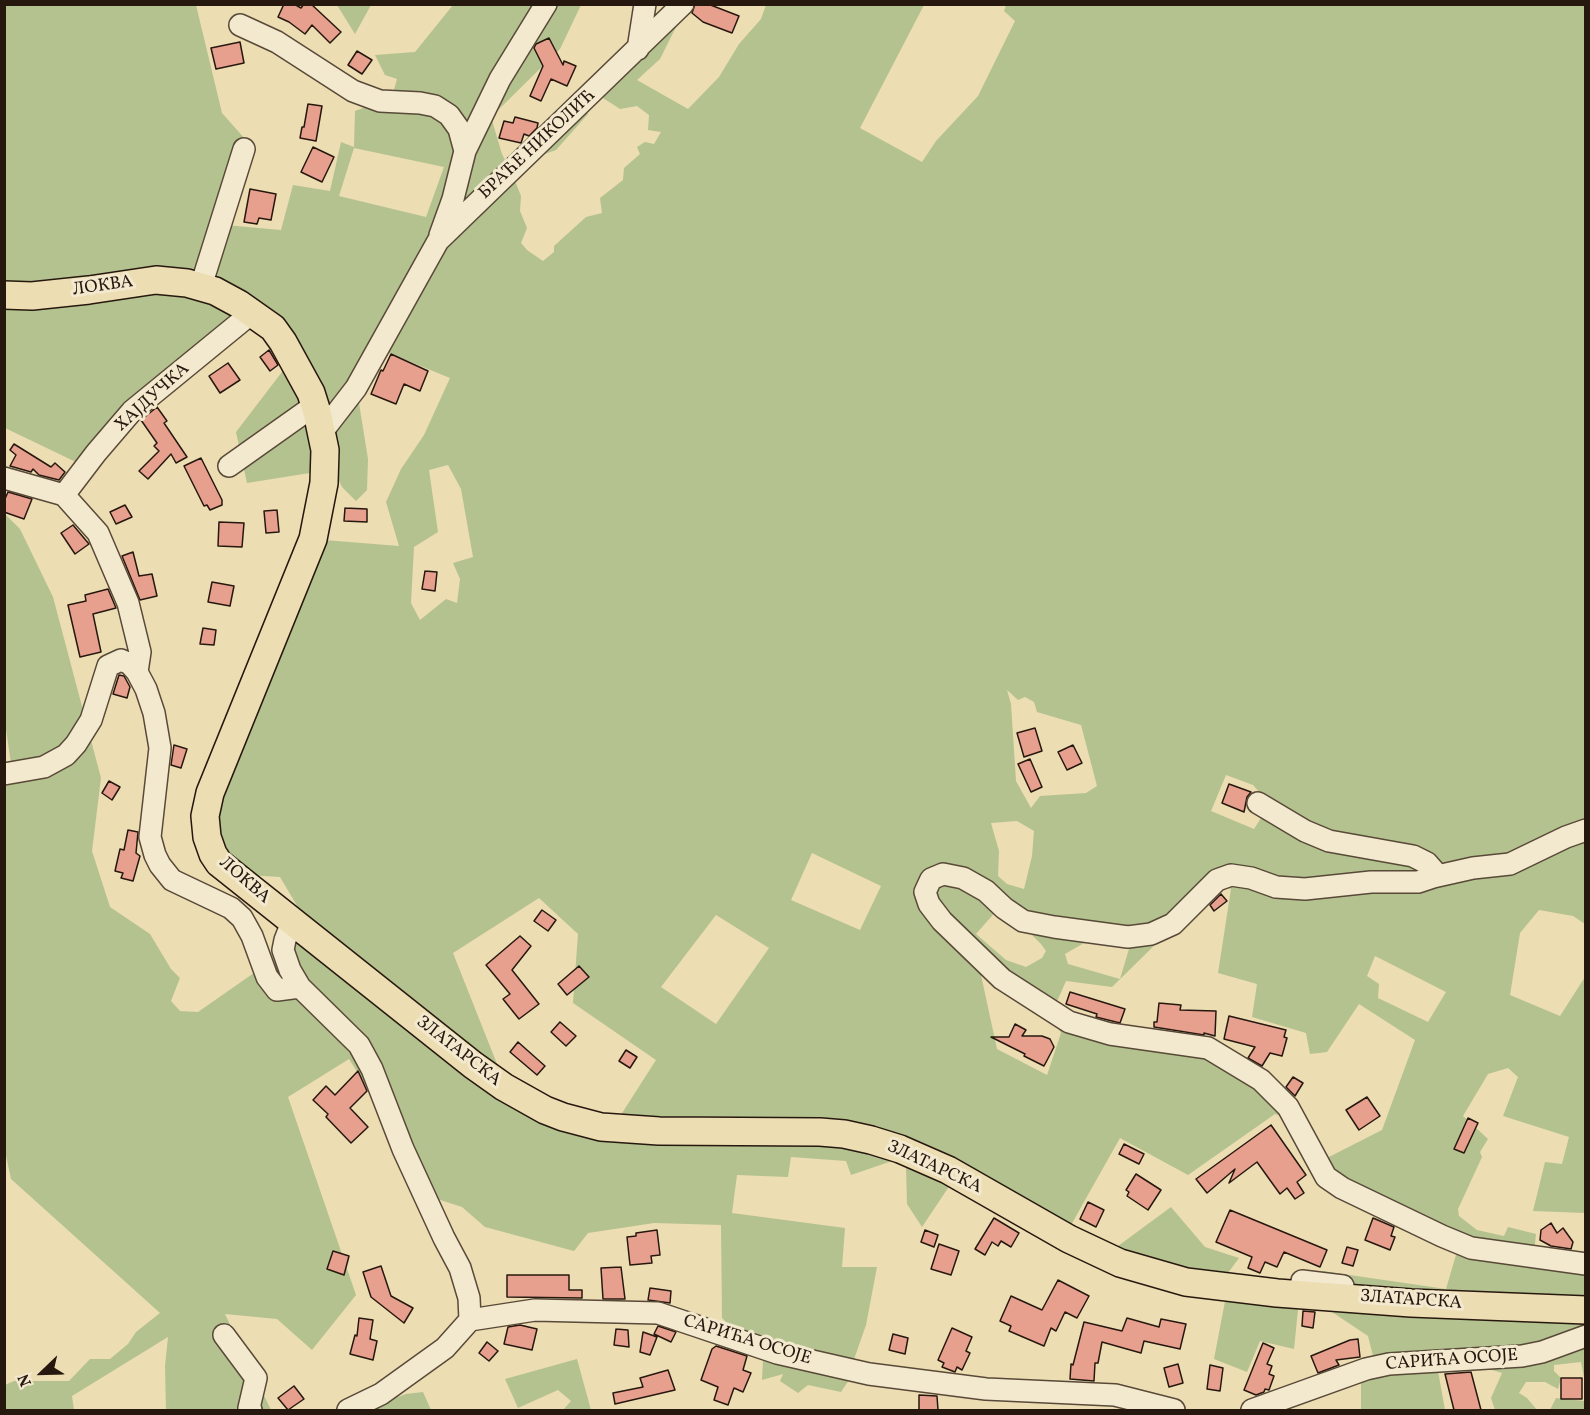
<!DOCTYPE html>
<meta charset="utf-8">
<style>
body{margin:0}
#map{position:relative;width:1590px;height:1415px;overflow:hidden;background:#ecddb3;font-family:Vollkorn,serif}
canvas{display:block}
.frame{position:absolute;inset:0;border:6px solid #27180f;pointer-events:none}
.north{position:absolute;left:12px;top:1343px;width:60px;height:60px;-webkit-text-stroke:4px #f3e9ce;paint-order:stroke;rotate:247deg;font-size:16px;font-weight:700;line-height:24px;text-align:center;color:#27180f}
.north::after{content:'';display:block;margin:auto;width:21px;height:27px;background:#27180f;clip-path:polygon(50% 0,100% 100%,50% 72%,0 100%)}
</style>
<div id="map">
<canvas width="1590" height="1415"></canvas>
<div class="frame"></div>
<div class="north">N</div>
</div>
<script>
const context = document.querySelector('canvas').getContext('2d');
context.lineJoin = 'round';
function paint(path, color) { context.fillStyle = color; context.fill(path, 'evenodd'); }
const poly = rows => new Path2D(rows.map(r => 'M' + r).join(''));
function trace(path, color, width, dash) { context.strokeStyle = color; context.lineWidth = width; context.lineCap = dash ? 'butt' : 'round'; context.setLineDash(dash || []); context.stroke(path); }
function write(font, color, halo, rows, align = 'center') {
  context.font = font + ' Vollkorn,serif'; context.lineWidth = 6; context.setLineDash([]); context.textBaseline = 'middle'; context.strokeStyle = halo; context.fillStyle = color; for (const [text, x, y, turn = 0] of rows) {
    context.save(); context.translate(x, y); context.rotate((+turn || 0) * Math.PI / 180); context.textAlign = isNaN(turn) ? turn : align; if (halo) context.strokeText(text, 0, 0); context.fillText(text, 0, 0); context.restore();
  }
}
const green = poly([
 [5,5,196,5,222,113,245,139,225,225,281,230,293,185,330,191,341,142,354,147,355,111,392,97,397,79,385,75,375,55,415,52,453,5,581,5,560,49,491,117,502,154,508,166,581,97,588,114,556,150,536,157,513,176,521,196,520,211,527,228,521,243,527,250,543,261,554,252,554,246,586,217,602,213,600,198,623,180,624,168,640,154,637,147,645,142,654,144,661,132,648,130,649,115,637,106,620,109,603,98,606,74,678,23,660,59,637,80,688,109,719,77,739,44,761,19,766,5,924,5,860,128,922,162,936,141,978,96,1015,21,1004,11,1006,5,1585,5,1585,924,1573,916,1539,910,1520,933,1510,995,1560,1016,1585,977,1585,1213,1533,1211,1545,1162,1562,1164,1569,1137,1503,1116,1518,1077,1508,1068,1488,1074,1463,1116,1488,1139,1480,1152,1482,1157,1458,1209,1459,1216,1477,1230,1504,1236,1508,1227,1536,1234,1533,1262,1585,1256,1585,1302,1475,1295,1447,1289,1317,1287,1322,1271,1446,1289,1458,1248,1351,1199,1283,1117,1275,1114,1188,1175,1120,1138,1071,1225,1004,1186,924,1146,617,1121,656,1060,573,1003,578,934,539,898,453,953,501,1074,329,936,299,909,280,877,249,875,218,847,211,813,277,646,306,595,324,540,399,546,386,502,401,469,424,435,450,378,384,351,358,397,368,459,367,490,356,501,342,487,334,471,289,339,200,277,5,285],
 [354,148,444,167,426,217,339,196],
 [448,465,461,489,473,557,453,563,460,579,457,603,446,599,420,620,411,603,414,547,438,532,429,470],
 [1007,690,1018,700,1025,697,1034,702,1037,712,1081,725,1097,786,1086,793,1040,796,1031,808,1016,781,1011,704],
 [1226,775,1253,785,1270,804,1254,829,1211,811],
 [1017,821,1034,831,1032,856,1024,889,1007,884,998,876,999,851,991,823],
 [812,853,881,886,860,930,791,900],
 [1218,883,1231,889,1218,973,1257,984,1252,1017,1306,1033,1310,1054,1327,1052,1359,1004,1415,1040,1382,1130,1323,1160,1264,1075,1207,1056,1051,1015,1066,981,1112,987],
 [998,909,1028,931,1041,944,1046,951,1042,958,1026,967,1006,960,976,934],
 [716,915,769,948,716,1024,661,987],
 [1086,935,1131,942,1120,979,1068,964,1065,954,1084,943],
 [1375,956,1446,992,1428,1022,1378,998,1379,984,1367,976],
 [981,975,1014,996,1033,1013,1051,1015,1061,1033,1047,1075,997,1049],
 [337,5,371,5,355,34],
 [186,290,241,313,78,463,5,428,4,303],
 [285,368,298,385,316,472,247,483,236,432],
 [4,513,20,529,53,597,101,778,92,851,110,907,150,934,171,969,180,978,171,1001,180,1011,198,1012,251,975,291,953,294,943,307,940,544,1116,851,1142,952,1182,922,1227,907,1204,906,1166,892,1161,851,1175,846,1161,791,1157,788,1177,737,1175,732,1213,845,1228,842,1267,877,1267,866,1325,852,1365,851,1377,841,1392,808,1385,798,1393,780,1381,783,1374,762,1380,763,1360,722,1318,721,1225,654,1223,588,1233,574,1251,485,1227,462,1207,437,1199,349,1059,288,1097,356,1295,312,1350,277,1319,225,1314,271,1410,166,1410,165,1366,168,1337,72,1396,74,1410,5,1410,5,1385,14,1381,69,1381,90,1359,110,1359,128,1344,136,1332,160,1313,11,1179,5,1151,4,786,14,784,4,716],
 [1171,1207,1205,1247,1239,1258,1225,1277,1166,1268,1114,1249],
 [1226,1296,1299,1300,1294,1349,1260,1341,1247,1372,1214,1359],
 [1317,1302,1451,1310,1548,1323,1585,1322,1585,1325,1545,1340,1517,1346,1374,1360,1368,1336],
 [1585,1335,1585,1383,1581,1362,1554,1365,1554,1371,1561,1378,1558,1389,1545,1382,1526,1382,1519,1393,1527,1398,1537,1410,1495,1410,1491,1398,1502,1373,1476,1365],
 [577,1359,591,1410,563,1410,571,1401,558,1390,518,1408,505,1379],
 [1438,1371,1445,1410,1361,1410,1361,1376],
 [423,1392,431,1410,361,1410,406,1394],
 [1556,1398,1585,1401,1585,1410,1550,1410]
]);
const building = poly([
 [284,4,294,4,301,8,304,4,311,4,341,32,330,43,312,25,305,34,289,22,278,17,284,4],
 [695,4,708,4,739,16,732,33,703,22,692,13,695,4],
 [549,38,563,65,564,61,576,66,567,86,551,79,541,101,530,96,543,66,534,48,536,44,549,38],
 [240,42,244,63,216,69,211,48,240,42],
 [357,51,372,60,362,74,348,65,357,51],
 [308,104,322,106,316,141,300,138,302,127,304,127,308,104],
 [515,117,538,123,537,128,529,136,524,134,521,143,499,138,504,121,513,123,515,117],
 [313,147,334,157,322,182,301,172,313,147],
 [250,189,276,194,271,220,259,218,257,224,244,222,250,189],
 [269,350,278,365,270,371,260,357,269,350],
 [391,354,428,371,420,391,404,384,396,404,371,394,381,370,383,371,391,354],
 [228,363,240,380,220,393,209,376,228,363],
 [157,407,167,421,164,423,187,457,176,463,171,454,148,479,139,471,159,451,154,446,157,443,141,420,157,407],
 [14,444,51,467,55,463,65,472,59,480,39,475,33,469,31,472,10,466,16,455,10,450,14,444],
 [201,458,222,500,222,505,210,510,207,505,204,506,184,466,201,458],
 [8,492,32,499,24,519,4,512,4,501,8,492],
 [125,505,132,517,116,524,110,512,125,505],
 [345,508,367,509,367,522,344,521,345,508],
 [277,510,279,532,266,533,264,511,277,510],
 [219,522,244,523,242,547,218,546,219,522],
 [73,525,89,544,75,554,61,533,73,525],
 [133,552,139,576,152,574,157,596,140,600,122,556,133,552],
 [425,571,437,572,435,591,422,589,425,571],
 [212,582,234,586,230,606,208,602,212,582],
 [108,589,116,608,93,614,101,652,80,657,68,605,86,601,85,595,108,589],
 [203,628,216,630,214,645,200,644,203,628],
 [119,675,124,676,130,687,127,698,113,694,119,675],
 [1035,728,1042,751,1024,757,1017,733,1035,728],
 [174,745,187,749,181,768,171,765,174,745],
 [1073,745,1082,763,1067,770,1058,752,1073,745],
 [1030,759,1042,787,1031,792,1018,764,1030,759],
 [109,781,120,787,112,800,102,793,109,781],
 [1229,784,1251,792,1247,797,1244,812,1222,803,1229,784],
 [128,830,138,832,136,853,140,856,133,881,121,878,123,873,115,871,120,849,124,850,128,830],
 [1221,894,1227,901,1214,911,1210,905,1221,894],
 [542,910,556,920,548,931,534,921,542,910],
 [520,936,531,946,512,970,539,1004,519,1019,503,999,510,994,486,965,520,936],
 [579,966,589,977,567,995,558,984,579,966],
 [1070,992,1125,1009,1120,1023,1096,1017,1097,1014,1066,1004,1070,992],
 [1159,1003,1181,1005,1180,1010,1216,1011,1215,1036,1204,1033,1204,1035,1154,1027,1154,1022,1157,1022,1159,1003],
 [1229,1016,1286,1030,1284,1037,1287,1038,1282,1056,1270,1053,1262,1066,1248,1058,1255,1047,1224,1039,1229,1016],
 [560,1022,576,1036,566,1046,551,1032,560,1022],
 [1015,1024,1026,1030,1022,1036,1042,1036,1050,1039,1054,1047,1044,1066,1024,1056,1025,1054,991,1037,1009,1037,1015,1024],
 [518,1042,545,1066,537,1075,510,1052,518,1042],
 [626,1050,637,1057,630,1068,619,1061,626,1050],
 [358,1071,367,1091,350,1108,368,1127,351,1143,326,1117,328,1114,313,1100,326,1086,335,1095,358,1071],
 [1293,1077,1303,1083,1295,1096,1286,1087,1293,1077],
 [1367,1097,1380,1116,1359,1130,1346,1110,1367,1097],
 [1468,1118,1478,1123,1464,1153,1454,1149,1468,1118],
 [1271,1125,1306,1175,1297,1182,1304,1193,1295,1199,1287,1188,1280,1194,1257,1162,1229,1183,1235,1169,1207,1193,1196,1179,1271,1125],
 [1124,1144,1144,1154,1139,1164,1119,1154,1124,1144],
 [1136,1174,1161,1190,1148,1210,1127,1196,1129,1192,1126,1190,1136,1174],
 [1088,1202,1104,1210,1096,1227,1080,1219,1088,1202],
 [1230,1210,1327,1250,1320,1267,1284,1252,1277,1267,1265,1262,1260,1273,1248,1268,1252,1257,1216,1242,1230,1210],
 [994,1218,1019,1233,1011,1247,1001,1241,998,1246,992,1242,985,1255,975,1249,994,1218],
 [1373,1218,1394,1227,1391,1236,1395,1237,1390,1250,1365,1240,1373,1218],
 [1551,1223,1557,1233,1563,1228,1573,1242,1571,1249,1551,1246,1540,1240,1541,1230,1551,1223],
 [657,1230,660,1255,651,1256,652,1263,630,1265,627,1237,636,1236,636,1233,657,1230],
 [925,1230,938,1235,934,1247,921,1242,925,1230],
 [939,1244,959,1251,951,1275,931,1269,939,1244],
 [1347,1247,1358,1250,1353,1266,1342,1263,1347,1247],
 [333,1251,349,1256,344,1275,327,1269,333,1251],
 [381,1266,391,1296,413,1308,404,1323,371,1297,363,1272,381,1266],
 [621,1267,625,1299,603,1299,601,1268,621,1267],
 [507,1275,569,1275,569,1290,582,1290,582,1298,507,1297,507,1275],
 [1058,1280,1089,1296,1077,1318,1065,1312,1056,1331,1051,1328,1044,1346,1009,1331,1011,1326,1000,1321,1011,1296,1042,1310,1058,1280],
 [650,1288,671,1291,670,1303,648,1300,650,1288],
 [1303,1311,1315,1312,1313,1328,1302,1326,1303,1311],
 [359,1318,373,1320,370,1339,377,1341,373,1360,350,1354,355,1335,357,1336,359,1318],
 [1127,1318,1159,1327,1161,1319,1186,1324,1180,1349,1144,1341,1141,1353,1102,1342,1098,1363,1095,1363,1094,1381,1070,1379,1071,1364,1073,1365,1084,1322,1122,1331,1127,1318],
 [520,1325,537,1329,532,1350,504,1344,508,1327,520,1325],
 [658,1326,676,1332,671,1342,654,1334,658,1326],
 [952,1328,972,1337,966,1351,970,1353,962,1370,957,1367,955,1372,942,1367,944,1363,938,1360,952,1328],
 [616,1329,628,1330,629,1347,614,1345,616,1329],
 [643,1332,657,1337,650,1355,640,1352,643,1332],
 [893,1334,908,1338,905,1354,889,1350,893,1334],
 [1358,1339,1360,1357,1336,1360,1339,1365,1318,1373,1311,1356,1350,1340,1358,1339],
 [487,1342,498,1351,489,1361,479,1353,487,1342],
 [1263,1343,1274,1348,1267,1364,1272,1366,1269,1374,1274,1376,1269,1390,1265,1389,1264,1392,1256,1395,1244,1390,1263,1343],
 [716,1346,747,1356,743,1370,751,1373,743,1392,734,1388,728,1405,714,1400,718,1387,701,1380,712,1349,716,1346],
 [1178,1364,1183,1383,1169,1387,1164,1368,1178,1364],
 [1210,1365,1223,1368,1220,1391,1207,1389,1210,1365],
 [668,1370,675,1390,615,1404,613,1393,643,1387,640,1378,668,1370],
 [1471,1372,1481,1410,1454,1410,1445,1374,1471,1372],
 [1561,1378,1582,1378,1582,1399,1561,1399,1561,1378],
 [294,1386,304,1399,288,1410,278,1398,294,1386],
 [919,1395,937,1396,938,1410,919,1410,919,1395]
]);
const minor = poly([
 [240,25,277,42,353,91,380,101,420,103,435,106,449,115,459,129,465,151,453,199,440,235],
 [638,49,645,4],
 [465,151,500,79,546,4],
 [201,286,244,149],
 [322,432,356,388,438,241,683,4],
 [229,466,315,405],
 [4,478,64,495],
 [137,672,140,652,128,603,98,533,64,495,96,453,132,411,253,312],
 [4,774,44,767,66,755,76,744,91,720,108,666,121,660,130,664,137,672,146,689,154,713,160,748,150,837,155,855,160,865,172,880,231,908,242,918,252,936,267,977,277,990,300,987],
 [1258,803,1305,831,1329,841,1413,856,1427,863,1434,871,1433,877,1418,882,1371,882,1305,889,1276,887,1251,878,1231,875,1217,880,1173,924,1151,934,1128,937,1054,927,1023,921,1004,908,986,891,963,878,943,874,931,879,925,892,929,904,942,921,1002,979,1069,1022,1110,1034,1208,1048,1261,1080,1288,1107,1326,1177,1342,1188,1442,1236,1471,1248,1586,1264],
 [1433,877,1473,868,1510,864,1566,837,1586,830],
 [292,922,285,940,283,950,290,970,300,987,359,1045,372,1069,403,1149,444,1238,460,1268,469,1298,470,1320],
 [1302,1281,1343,1286],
 [224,1335,256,1378,249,1408,251,1410],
 [348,1410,381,1394,445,1348,470,1320,535,1310,658,1313,777,1353,869,1374,986,1389,1115,1395,1174,1410],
 [1252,1410,1366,1369,1389,1364,1522,1356,1542,1352,1586,1336]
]);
const major = poly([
 [4,295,32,296,89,290,156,280,187,283,215,291,239,304,273,328,283,342,311,393,317,412,325,450,324,483,313,539,210,793,205,816,207,837,213,854,219,863,473,1065,504,1087,545,1110,563,1117,601,1127,659,1131,820,1132,844,1134,871,1140,900,1149,948,1170,1069,1239,1120,1263,1186,1282,1277,1293,1411,1303,1586,1310]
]);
const streetNames = [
 ["БРАЋЕ НИКОЛИЋ",538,145,-43],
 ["ЛОКВА",103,287,-8],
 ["ХАЈДУЧКА",153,398,-42],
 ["ЛОКВА",244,881,41],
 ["ЗЛАТАРСКА",458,1052,38],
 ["ЗЛАТАРСКА",934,1168,25],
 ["ЗЛАТАРСКА",1411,1301,4],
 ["САРИЋА ОСОЈЕ",747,1341,17],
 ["САРИЋА ОСОЈЕ",1452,1361,-4]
];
paint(green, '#b4c28f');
paint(building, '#e7a08e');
trace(building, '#27180f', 1.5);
trace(minor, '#584938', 24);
trace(major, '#27180f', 30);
trace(minor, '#f3e9ce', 21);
trace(major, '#ecddb3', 27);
write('18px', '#27180f', '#f3e9ce', streetNames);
</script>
